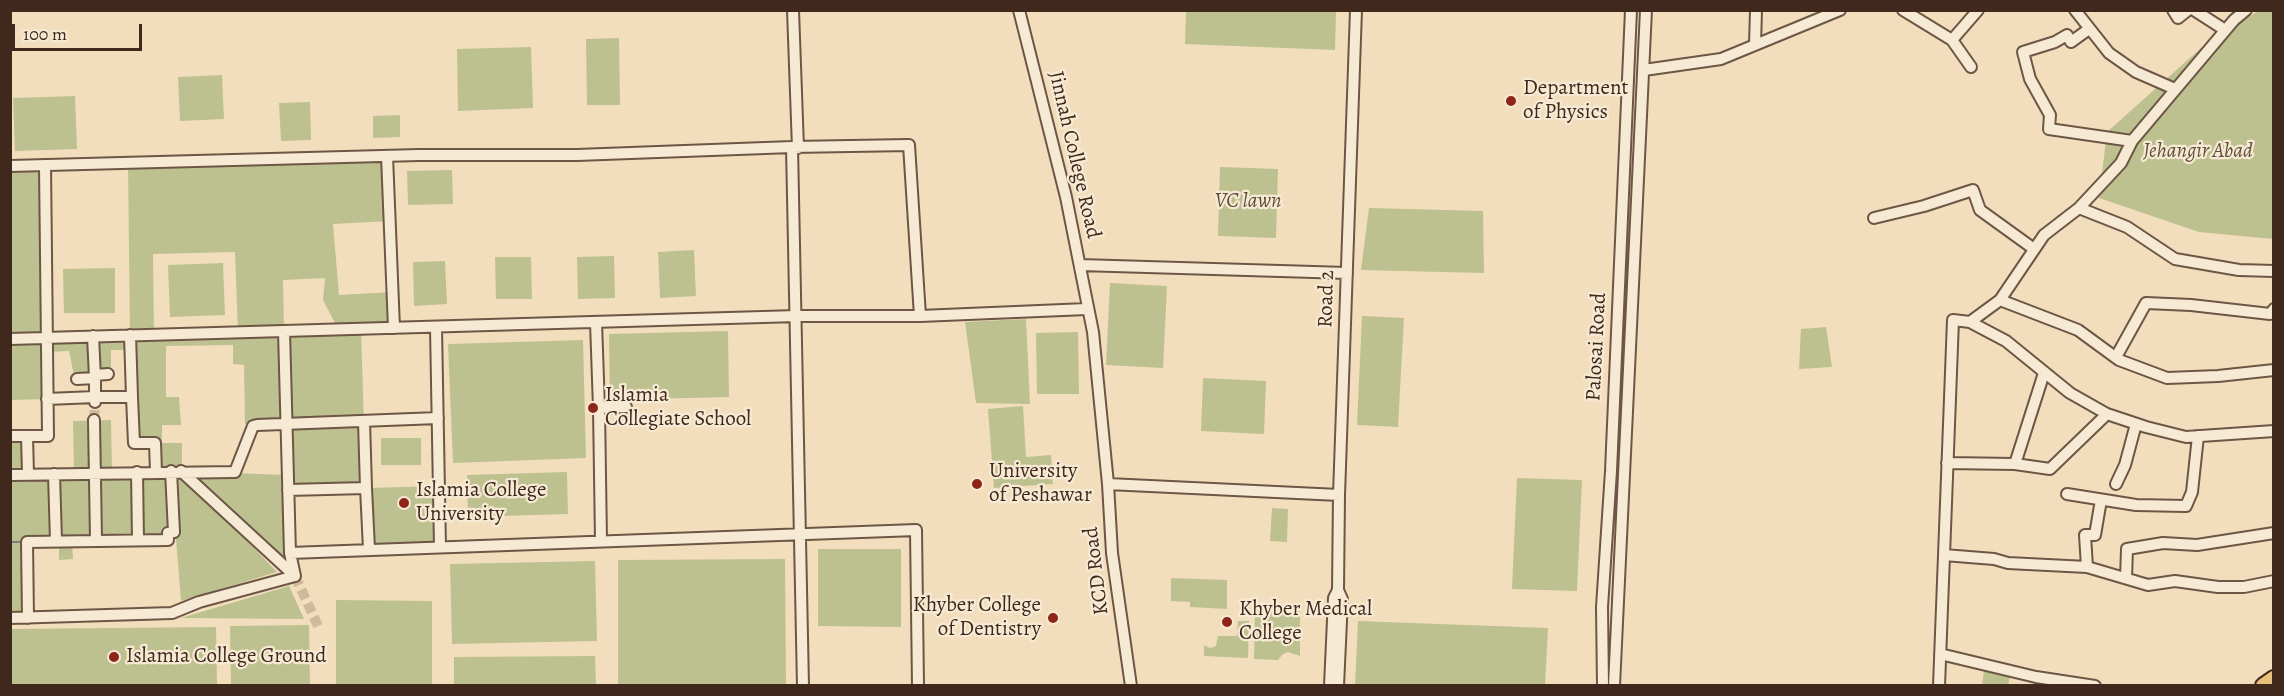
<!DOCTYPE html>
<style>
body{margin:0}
#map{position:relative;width:2284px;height:696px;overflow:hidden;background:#f2debd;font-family:Alegreya,serif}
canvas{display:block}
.frame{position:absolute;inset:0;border:12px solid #41281d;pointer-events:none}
.scale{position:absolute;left:12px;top:24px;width:130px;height:27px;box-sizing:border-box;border:3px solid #41281d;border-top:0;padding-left:8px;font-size:18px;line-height:21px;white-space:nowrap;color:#41281d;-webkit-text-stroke:4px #f7ead4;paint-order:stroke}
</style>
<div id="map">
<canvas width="2284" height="696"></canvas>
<div class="frame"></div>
<div class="scale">100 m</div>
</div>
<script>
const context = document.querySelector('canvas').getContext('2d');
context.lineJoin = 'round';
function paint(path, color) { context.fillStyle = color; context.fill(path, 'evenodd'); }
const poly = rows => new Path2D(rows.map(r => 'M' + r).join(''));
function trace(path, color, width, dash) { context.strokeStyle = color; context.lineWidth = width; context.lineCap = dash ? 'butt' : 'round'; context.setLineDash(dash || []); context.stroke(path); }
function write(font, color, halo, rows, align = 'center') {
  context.font = font + ' Alegreya,serif'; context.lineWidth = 4.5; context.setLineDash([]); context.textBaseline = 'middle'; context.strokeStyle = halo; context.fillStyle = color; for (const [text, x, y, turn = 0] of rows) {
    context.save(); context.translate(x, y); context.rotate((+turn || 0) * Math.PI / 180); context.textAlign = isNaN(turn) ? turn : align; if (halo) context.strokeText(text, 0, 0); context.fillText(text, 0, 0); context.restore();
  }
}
const green = poly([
 [1186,11,1336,11,1335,50,1185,44],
 [2258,11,2273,11,2273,239,2199,232,2099,198,2107,132,2201,48],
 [619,38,620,105,587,105,586,39],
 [531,47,533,108,458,111,457,49],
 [222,75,224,119,180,121,178,77],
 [75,96,77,149,15,151,13,98],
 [310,102,311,140,281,141,279,103],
 [400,115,400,137,373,138,373,116],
 [387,156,389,221,333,224,339,295,392,292,394,328,361,329,366,488,439,486,440,547,369,549,366,488,286,489,288,570,187,478,277,572,181,601,174,513,168,539,27,542,28,617,11,618,11,436,27,436,27,474,74,472,73,421,111,420,112,472,156,472,156,443,134,443,131,350,111,350,111,374,74,376,69,351,47,352,47,399,11,400,10,166,45,165,47,337,130,335,128,163],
 [235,252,238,332,154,334,153,254],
 [325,278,323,300,338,329,284,331,283,280],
 [233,345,233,364,244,365,245,424,284,423,286,475,182,471,182,443,162,443,162,425,181,425,179,397,166,397,166,346],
 [1220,167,1278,169,1276,238,1218,236],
 [452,170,453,204,408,205,407,171],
 [1369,208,1483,211,1484,273,1361,270],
 [694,250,696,296,660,298,658,252],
 [614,256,615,298,578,299,577,257],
 [495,257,531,257,532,299,496,299],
 [445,261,447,304,414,306,413,262],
 [223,263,225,315,170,317,168,265],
 [115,268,115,313,64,313,63,269],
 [1110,283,1167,286,1163,368,1106,365],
 [1362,316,1404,318,1398,427,1357,425],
 [1026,319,1030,404,976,403,965,322],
 [1826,327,1832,367,1799,369,1801,329],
 [728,331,729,397,610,400,609,334],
 [1078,332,1079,394,1037,394,1036,333],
 [583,340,586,458,453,463,448,344],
 [1203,378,1266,381,1264,434,1201,431],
 [1023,406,1026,457,1051,455,1053,484,994,488,988,409],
 [381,438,421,438,421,465,381,465],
 [567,472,568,514,468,517,467,475],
 [1517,478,1582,480,1577,591,1512,589],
 [1272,508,1288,509,1287,542,1270,541],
 [72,544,73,559,59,560,59,545],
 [818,549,901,549,901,627,818,626],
 [785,559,786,685,618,685,618,560],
 [595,561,597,641,452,644,450,564],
 [1171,578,1227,580,1227,609,1190,607,1190,602,1171,601],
 [289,586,304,619,181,618],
 [336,600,432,601,432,685,336,685],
 [1255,610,1300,611,1300,656,1288,652,1283,654,1278,660,1254,659],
 [1238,621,1249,621,1248,658,1204,656,1204,645,1210,648,1216,646,1218,636,1237,636],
 [1358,621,1548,628,1545,685,1355,685],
 [309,625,310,685,231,685,230,626],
 [216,627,217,685,11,685,11,629],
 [595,656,596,685,454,685,454,657],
 [1984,669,2010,676,2008,685,1982,686]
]);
const stream = poly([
 [10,542,24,542]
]);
const minorTunnel = poly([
 [94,420,95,402],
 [295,576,318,626]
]);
const minor = poly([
 [793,10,798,148],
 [1019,10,1066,197,1093,332,1108,484,1112,553,1131,686],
 [1903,10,1952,40,1971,67],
 [2075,10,2109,53,2136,72,2175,89],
 [2173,10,2178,18,2188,10],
 [2194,10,2225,30],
 [2089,29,2071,42,2067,35,2055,42,2023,52,2030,79,2050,115,2049,129,2132,141],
 [1952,40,1978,10],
 [1755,45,1756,10],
 [1644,70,1721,59,1840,10],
 [792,147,803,686],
 [387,156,394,328],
 [10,166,419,155,577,155,792,147,909,145,920,316],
 [2079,208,2127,227,2175,259,2239,270,2274,271],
 [1874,218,1924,206,1973,190,1980,210,2034,249],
 [1080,265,1347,273],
 [2000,300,2078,330,2119,360,2167,378,2218,376,2274,370],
 [596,322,599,408,626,407],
 [1970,322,2006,341,2070,393,2107,414,2146,427,2186,437,2274,431],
 [436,327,440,547],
 [10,339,797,316,920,316,1087,309],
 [2116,357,2146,303,2191,305,2270,314,2274,309],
 [77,379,95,378,93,336],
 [132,397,134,443,155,443,156,472],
 [47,399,95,397,95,375,108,374],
 [95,402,95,397,132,397,130,335],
 [599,408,601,541],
 [94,420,96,540],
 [364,421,366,488],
 [10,436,48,436,45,165],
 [27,436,28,474],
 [1947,463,2015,464,2050,469,2107,414],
 [2015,464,2044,373],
 [181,471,295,576],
 [137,472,138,540],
 [54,474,56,541],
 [10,475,235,472,253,426,257,425,438,418],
 [1108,484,1339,495],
 [2116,484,2125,465,2136,424],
 [288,490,366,488,369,549],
 [2067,494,2136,505,2186,506,2192,492,2198,436],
 [290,553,916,530,918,686],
 [1944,555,1994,559,2008,563,2087,567,2148,585,2175,581,2218,587,2244,587,2274,581],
 [2087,567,2085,535,2095,535,2101,500],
 [2126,578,2127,549,2163,543,2197,545,2274,533],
 [10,618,172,613,199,602,295,576,290,553,284,331],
 [28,618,27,542,168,540,168,533,174,532,171,471],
 [1940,654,2036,677,2095,686],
 [1330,686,1334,598,1338,590],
 [1338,686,1342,599,1338,590,1339,495,1356,10],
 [1603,686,1602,607,1611,471,1631,10],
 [1614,686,1646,10],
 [1939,686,1953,320,1970,322,2000,300,2044,235,2079,208,2121,163,2132,141,2234,20,2246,10]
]);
const highway = poly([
 [2264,686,2274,679]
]);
const markers = [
 [1511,101,6,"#8f2418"],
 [593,408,6,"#8f2418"],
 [977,484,6,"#8f2418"],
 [404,503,6,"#8f2418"],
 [1053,618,6,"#8f2418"],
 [1227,622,6,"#8f2418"],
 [114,657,6,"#8f2418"]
];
const poiNames = [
 ["Department",1523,89],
 ["of Physics",1523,113],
 ["Islamia",605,396],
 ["Collegiate School",605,420],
 ["University",989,472],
 ["of Peshawar",989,496],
 ["Islamia College",416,491],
 ["University",416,515],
 ["Khyber College",1041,606,"right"],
 ["of Dentistry",1041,630,"right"],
 ["Khyber Medical",1239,610],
 ["College",1239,634],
 ["Islamia College Ground",126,657]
];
const parkNames = [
 ["Jehangir Abad",2198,152],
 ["VC lawn",1248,202]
];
const streetNames = [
 ["Jinnah College Road",1074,155,77],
 ["Road 2",1327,299,-88],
 ["Palosai Road",1597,347,-87],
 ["KCD Road",1097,571,-97]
];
paint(green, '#bdc18f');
trace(stream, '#78807b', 2);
trace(minorTunnel, '#cfba9d', 10, [10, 5]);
trace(minor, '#6d5645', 14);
trace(highway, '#41281d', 20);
trace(minor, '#f7ead4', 10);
trace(highway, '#e9bf7e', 16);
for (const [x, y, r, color] of markers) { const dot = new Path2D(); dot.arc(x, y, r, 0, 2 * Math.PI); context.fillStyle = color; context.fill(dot); trace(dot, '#f7ead4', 2); }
write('21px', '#41281d', '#f7ead4', poiNames, 'left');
write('italic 21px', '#604e3a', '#f7ead4', parkNames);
write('21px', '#41281d', '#f7ead4', streetNames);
</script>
